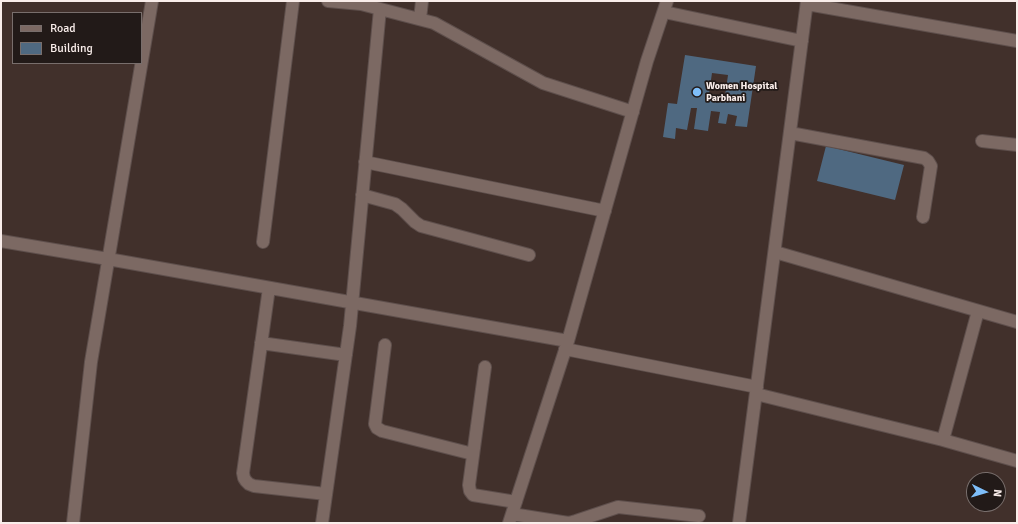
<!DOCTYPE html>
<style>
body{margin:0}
#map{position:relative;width:1018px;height:524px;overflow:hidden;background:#41302b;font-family:Signika,sans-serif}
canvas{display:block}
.frame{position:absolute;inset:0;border:2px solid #f9edea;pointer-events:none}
.legend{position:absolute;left:12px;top:12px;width:130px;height:52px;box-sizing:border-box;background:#221a18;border:1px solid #786e6c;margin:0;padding:5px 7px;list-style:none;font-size:12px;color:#f9edea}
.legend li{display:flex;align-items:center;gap:8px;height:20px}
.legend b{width:20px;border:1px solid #786e6c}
.north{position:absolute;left:966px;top:472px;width:40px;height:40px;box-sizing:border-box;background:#221a18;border:1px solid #786e6c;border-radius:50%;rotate:95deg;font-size:11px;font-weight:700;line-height:16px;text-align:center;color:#f9edea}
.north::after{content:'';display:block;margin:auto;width:14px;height:18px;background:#7ebef9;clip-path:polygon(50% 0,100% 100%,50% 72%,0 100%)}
</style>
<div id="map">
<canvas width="1018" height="524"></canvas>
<div class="frame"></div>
<ul class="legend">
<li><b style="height:5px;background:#7c6963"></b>Road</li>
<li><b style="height:11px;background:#4f6981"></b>Building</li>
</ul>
<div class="north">N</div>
</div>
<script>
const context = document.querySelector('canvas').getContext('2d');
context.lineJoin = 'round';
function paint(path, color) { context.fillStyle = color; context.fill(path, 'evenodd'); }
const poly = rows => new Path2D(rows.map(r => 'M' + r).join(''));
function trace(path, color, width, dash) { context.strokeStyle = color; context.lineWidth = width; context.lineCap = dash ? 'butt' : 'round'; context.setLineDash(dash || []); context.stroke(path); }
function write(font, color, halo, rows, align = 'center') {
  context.font = font + ' Signika,sans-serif'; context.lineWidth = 3.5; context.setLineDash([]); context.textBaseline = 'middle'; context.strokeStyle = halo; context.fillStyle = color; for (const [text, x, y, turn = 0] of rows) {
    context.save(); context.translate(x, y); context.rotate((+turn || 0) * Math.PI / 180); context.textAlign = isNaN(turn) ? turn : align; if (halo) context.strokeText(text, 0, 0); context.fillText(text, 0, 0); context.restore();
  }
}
const building = poly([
 [685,55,756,66,747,127,735,126,737,116,728,114,726,124,718,123,720,112,711,111,708,131,694,129,697,108,691,108,687,130,676,128,675,139,663,137,668,103,677,104],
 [712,73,728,75,725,96,709,94],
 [826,146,904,165,895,200,817,181]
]);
const minor = poly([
 [328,1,361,4,434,23,543,83,633,112],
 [807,4,1017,41],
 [664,12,802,41],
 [420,19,422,1],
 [790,133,924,158,928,161,931,166,923,217],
 [982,141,1017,145],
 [365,162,605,211],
 [362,195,395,204,402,209,415,222,421,226,529,255],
 [1,241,108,259,568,341],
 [263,242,293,1],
 [775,252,1017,322],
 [269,288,243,473,244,478,246,481,249,484,254,486,326,494],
 [261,343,346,355],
 [385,345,375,424,377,428,382,431,473,454],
 [565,349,757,387],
 [485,367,469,485,470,491,473,495,516,502],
 [756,394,943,440,1017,461],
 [943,440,978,311],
 [512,514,562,522,569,523,576,521,618,507,699,516],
 [73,523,91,362,152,1],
 [322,523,350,326,380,9],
 [509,523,568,341,647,61,667,1],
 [739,523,807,1]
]);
const markers = [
 [697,92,5,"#7ebef9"]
];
const poiNames = [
 ["Women Hospital",706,86],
 ["Parbhani",706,98]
];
paint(building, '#4f6981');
trace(minor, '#5e4f4c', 14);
trace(minor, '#7c6963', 12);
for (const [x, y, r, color] of markers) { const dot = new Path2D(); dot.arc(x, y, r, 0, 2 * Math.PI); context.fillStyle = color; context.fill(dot); trace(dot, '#221a18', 1.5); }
write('bold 10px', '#f9edea', '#221a18', poiNames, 'left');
</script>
